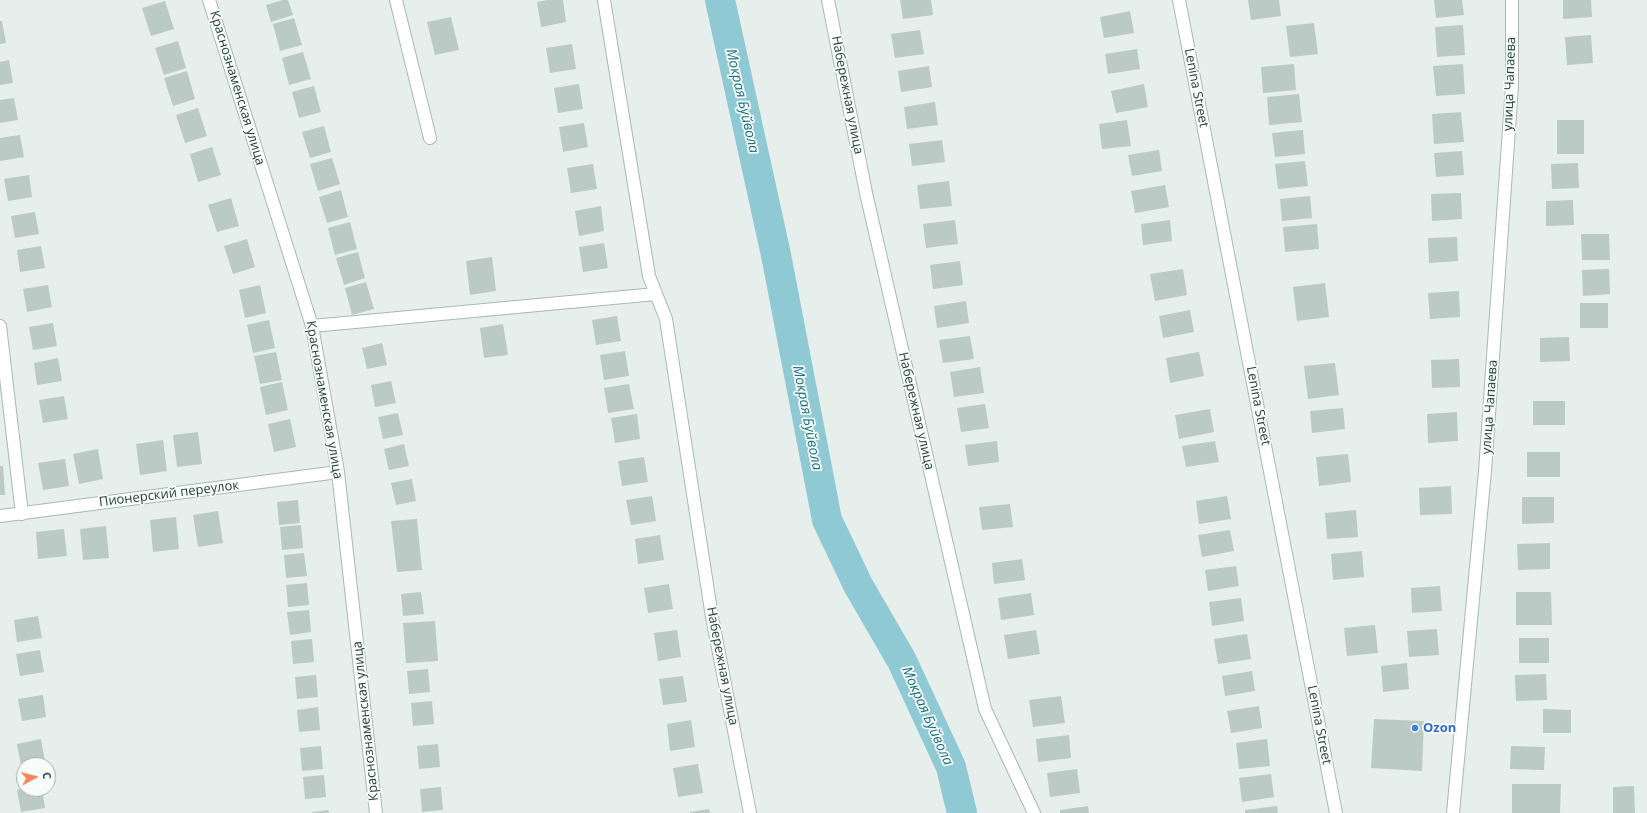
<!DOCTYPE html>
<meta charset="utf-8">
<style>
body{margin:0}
#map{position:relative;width:1647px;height:813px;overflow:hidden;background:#e6efeb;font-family:"Open Sans",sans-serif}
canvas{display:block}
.north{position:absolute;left:16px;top:757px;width:40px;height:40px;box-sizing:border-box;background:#f7fbf9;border:1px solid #a3b1ad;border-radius:50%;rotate:83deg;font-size:11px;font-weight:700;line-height:16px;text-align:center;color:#24423a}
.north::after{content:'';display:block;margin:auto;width:14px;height:18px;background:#f4845f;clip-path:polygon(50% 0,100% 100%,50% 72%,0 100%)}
</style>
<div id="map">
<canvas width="1647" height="813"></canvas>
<div class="north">С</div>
</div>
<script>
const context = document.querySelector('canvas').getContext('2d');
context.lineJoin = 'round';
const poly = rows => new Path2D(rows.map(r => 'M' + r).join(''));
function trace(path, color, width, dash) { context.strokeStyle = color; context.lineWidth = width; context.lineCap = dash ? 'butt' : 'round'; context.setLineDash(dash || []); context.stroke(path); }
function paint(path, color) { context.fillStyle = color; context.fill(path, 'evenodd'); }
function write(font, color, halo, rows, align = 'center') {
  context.font = font + ' "Open Sans",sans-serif'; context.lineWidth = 3.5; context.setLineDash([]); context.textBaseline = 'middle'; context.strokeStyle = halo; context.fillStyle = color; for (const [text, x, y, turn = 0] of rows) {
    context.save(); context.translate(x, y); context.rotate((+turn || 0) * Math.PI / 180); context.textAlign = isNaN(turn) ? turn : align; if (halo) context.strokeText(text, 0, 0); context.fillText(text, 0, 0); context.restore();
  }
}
const river = poly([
 [720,0,776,255,827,520,858,585,902,661,951,767,962,813]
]);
const building = poly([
 [283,0,288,0,293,15,271,22,266,5],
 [547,0,563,0,566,22,541,27,537,2],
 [900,0,931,0,933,15,903,19],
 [1248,0,1279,0,1281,16,1251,20],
 [1434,0,1462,0,1464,15,1436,18],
 [1563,0,1591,0,1592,17,1563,19],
 [165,1,174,29,151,36,142,8],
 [1130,11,1134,33,1104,38,1100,17],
 [451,17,459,50,435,55,427,22],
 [294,18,302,45,280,51,273,24],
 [0,21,2,21,6,43,0,44],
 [1314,23,1318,54,1290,57,1286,26],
 [1463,25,1465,55,1437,57,1435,27],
 [920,30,924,54,895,58,891,34],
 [1591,35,1593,63,1567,65,1565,37],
 [178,41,186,68,164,75,155,48],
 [572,44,576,69,550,73,546,48],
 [1137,49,1140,69,1108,74,1105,54],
 [303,52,311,79,289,85,282,58],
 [9,60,13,83,0,85,0,62],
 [1294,64,1296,90,1263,93,1261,67],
 [1463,64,1465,94,1436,96,1433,66],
 [929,66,932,87,901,92,898,71],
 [187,71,195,99,173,106,164,78],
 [579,84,583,109,558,113,554,88],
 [1144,84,1148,107,1116,113,1111,91],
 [314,86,321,112,299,118,292,92],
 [1299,94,1302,122,1269,125,1267,97],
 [14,98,18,120,0,123,0,100],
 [935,102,938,125,907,129,904,107],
 [198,108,207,136,185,143,176,115],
 [1461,112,1464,142,1434,144,1432,114],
 [1127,120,1131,146,1102,149,1099,124],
 [1557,120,1584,120,1584,154,1557,154],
 [584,123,588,147,563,152,559,127],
 [324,126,331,152,310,158,302,132],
 [1303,130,1305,154,1275,157,1272,133],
 [20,135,24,157,0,161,0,138],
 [942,140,945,162,912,166,909,144],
 [212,147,221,175,198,182,190,154],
 [1159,150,1162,171,1132,176,1128,155],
 [1462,151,1464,175,1436,177,1434,153],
 [332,158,340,184,318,191,310,164],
 [1305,161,1308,186,1278,189,1275,164],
 [1578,163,1579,188,1552,189,1551,164],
 [593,164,597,189,571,193,567,168],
 [29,175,32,197,8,201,4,179],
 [949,181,952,206,920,209,917,185],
 [1165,185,1169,207,1135,213,1131,191],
 [341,190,348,217,327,223,319,197],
 [1461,193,1462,219,1432,221,1431,194],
 [1310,196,1312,218,1282,221,1280,199],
 [231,198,239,226,217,232,208,205],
 [1573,200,1574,225,1546,226,1546,201],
 [601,206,604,231,579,236,575,211],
 [35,212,39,234,15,238,11,216],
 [955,220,958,244,926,248,923,224],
 [1170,220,1172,241,1143,245,1141,224],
 [350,222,357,249,335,255,328,228],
 [1317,224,1319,249,1285,252,1283,227],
 [1581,234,1609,234,1610,260,1582,260],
 [1457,237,1458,261,1429,263,1428,238],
 [247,239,255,267,233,274,224,246],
 [604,243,608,268,583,272,579,247],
 [41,246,45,268,20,272,17,250],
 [358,252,365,278,344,285,336,258],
 [492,257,496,291,470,295,466,261],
 [960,261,963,285,933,289,930,265],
 [1183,269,1187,295,1155,301,1150,274],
 [1609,269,1610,294,1583,296,1582,270],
 [366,282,374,309,352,315,345,288],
 [1325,283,1329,317,1297,321,1293,287],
 [48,285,52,307,27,312,23,289],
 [260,285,266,313,245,318,239,290],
 [1459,291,1460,317,1430,319,1428,293],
 [966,301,969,323,937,328,934,306],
 [1580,303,1608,303,1608,328,1580,328],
 [1190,310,1194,332,1163,338,1159,316],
 [617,316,621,341,596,345,592,320],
 [269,320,275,348,253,353,247,325],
 [53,323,57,346,33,350,29,327],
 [503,324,508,355,484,358,480,328],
 [970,336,974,359,943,363,939,340],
 [1569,337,1570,361,1540,362,1540,338],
 [382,343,387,365,367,369,362,348],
 [625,351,629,376,604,380,600,355],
 [276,352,282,380,260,384,254,356],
 [1199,352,1204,376,1170,383,1166,358],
 [58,358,62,381,37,385,34,363],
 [1459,359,1460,387,1432,388,1431,360],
 [1335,363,1339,395,1308,399,1304,366],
 [980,367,984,393,954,397,950,372],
 [391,381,396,403,375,407,371,385],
 [282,382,288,410,266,415,260,387],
 [629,384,634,409,608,413,604,388],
 [64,396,68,419,43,423,39,400],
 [1533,401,1565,401,1565,425,1533,425],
 [985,404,989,428,961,432,957,408],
 [1343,408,1345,429,1312,433,1310,411],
 [1210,409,1214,432,1179,439,1175,415],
 [1457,412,1458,441,1428,443,1427,414],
 [398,413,403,435,383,439,378,417],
 [637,414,640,439,615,443,611,418],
 [290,419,296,447,274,452,268,424],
 [198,432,202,464,177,467,173,435],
 [163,440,167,471,140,475,136,444],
 [997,441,999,462,968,466,965,445],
 [1215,441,1219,462,1186,467,1182,446],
 [404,444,409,466,389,470,384,449],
 [98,449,103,479,79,484,73,454],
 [1527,452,1560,452,1560,477,1527,477],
 [1348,454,1351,482,1319,486,1316,457],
 [644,457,648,482,622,486,618,461],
 [65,459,69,486,43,490,38,463],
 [0,466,3,466,5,495,0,495],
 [412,479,416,501,396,505,391,483],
 [1451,486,1452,514,1420,515,1419,488],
 [652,496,656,521,631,525,626,500],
 [1227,496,1231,519,1199,524,1196,501],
 [1522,497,1554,497,1554,523,1522,524],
 [298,500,300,523,279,525,277,502],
 [1010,504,1013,527,982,530,979,507],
 [1356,510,1358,537,1327,539,1325,513],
 [218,511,223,543,198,547,193,515],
 [176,517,179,549,153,552,150,520],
 [417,519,422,570,397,572,391,521],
 [301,525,303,548,282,550,280,527],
 [106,526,109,558,83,560,80,529],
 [64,529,67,556,38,559,36,532],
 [1230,530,1234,551,1202,557,1198,535],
 [660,535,664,560,638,564,635,539],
 [1550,543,1550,569,1518,570,1517,544],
 [1362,551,1364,577,1333,580,1331,554],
 [304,553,307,576,286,578,284,555],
 [1022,559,1025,580,994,584,992,563],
 [1236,566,1239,586,1208,591,1205,570],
 [307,583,309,605,288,607,286,585],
 [669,584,673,609,648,613,644,588],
 [1440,586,1442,611,1412,613,1411,588],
 [421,592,424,614,403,616,401,594],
 [1516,592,1551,592,1552,625,1516,625],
 [1031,593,1034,615,1001,620,998,598],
 [1241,598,1244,621,1212,626,1209,602],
 [309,610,311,632,290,635,287,612],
 [38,616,42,638,17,642,14,620],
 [435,621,438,661,406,663,403,623],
 [1375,625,1378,653,1347,656,1344,628],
 [1437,629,1439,655,1409,657,1407,631],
 [677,630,681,657,658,661,654,633],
 [1036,630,1040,654,1008,659,1004,635],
 [1247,634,1251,659,1218,664,1214,639],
 [1519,638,1549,638,1549,663,1519,663],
 [312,639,314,662,293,664,291,641],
 [40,650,44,672,20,676,16,654],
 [1407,663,1409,689,1383,692,1381,666],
 [428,669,430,692,409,694,407,671],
 [1252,671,1255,691,1225,696,1222,676],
 [1546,674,1547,700,1516,701,1515,675],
 [316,675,318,697,297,699,295,677],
 [683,676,687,702,663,705,659,679],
 [43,695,46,717,22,721,18,699],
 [1061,696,1065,723,1033,727,1029,700],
 [432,701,434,724,413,726,411,703],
 [1259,706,1262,728,1231,733,1227,711],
 [318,707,320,730,299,732,297,710],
 [1543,709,1571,710,1571,733,1543,733],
 [1374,719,1424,721,1422,771,1371,768],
 [691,720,695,747,670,751,667,724],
 [1069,735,1071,758,1038,762,1036,739],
 [41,739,45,762,21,766,17,744],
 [1267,739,1270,766,1239,769,1236,743],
 [438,744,440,767,419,769,417,746],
 [321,746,323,769,302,771,300,748],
 [1511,746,1545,747,1544,770,1510,769],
 [698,764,703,793,678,797,673,768],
 [1077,769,1080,793,1050,797,1047,773],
 [1271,774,1274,797,1242,802,1239,778],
 [324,775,326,797,305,799,303,777],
 [1512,784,1561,784,1560,813,1512,813],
 [1634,786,1635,813,1613,813,1613,787],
 [441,787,443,810,422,812,420,789],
 [24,788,42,789,45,808,21,812,17,790],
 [1088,806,1089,813,1060,813,1060,810],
 [1277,806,1278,813,1245,813,1245,810],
 [709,809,710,813,690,813,690,812],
 [328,810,329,813,312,813,312,812]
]);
const street = poly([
 [209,0,312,326,338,472,376,813],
 [396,0,430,138],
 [604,0,649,276,666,319,712,617,750,813],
 [828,0,866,193,985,709,1034,813],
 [1179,0,1336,813],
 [0,326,22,514],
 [312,326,656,294],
 [0,516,338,472],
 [1453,813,1485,471,1512,86,1512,0]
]);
const markers = [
 [1415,728,4,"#3f7fe0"]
];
const streetNames = [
 ["улица Чапаева",1510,84,-88],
 ["Краснознаменская улица",237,88,73],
 ["Lenina Street",1196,88,79],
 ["Набережная улица",847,95,79],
 ["Краснознаменская улица",324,400,80],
 ["Lenina Street",1258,406,79],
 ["улица Чапаева",1490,407,-86],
 ["Набережная улица",916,411,77],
 ["Пионерский переулок",169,494,-7],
 ["Набережная улица",722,666,79],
 ["Краснознаменская улица",366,721,-96],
 ["Lenina Street",1319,725,79]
];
const shopNames = [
 ["Ozon",1423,728]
];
const waterNames = [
 ["Мокрая Буйвола",742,101,77],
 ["Мокрая Буйвола",807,418,79],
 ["Мокрая Буйвола",927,716,66]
];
trace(river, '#8ec9d4', 30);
paint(building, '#bbcac4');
trace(street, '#a8b8b2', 14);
trace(street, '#fff', 12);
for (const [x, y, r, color] of markers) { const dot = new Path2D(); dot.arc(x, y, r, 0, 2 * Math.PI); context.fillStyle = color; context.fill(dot); trace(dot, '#f7fbf9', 1.5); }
write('13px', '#24423a', '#f7fbf9', streetNames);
write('bold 13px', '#366cbe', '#f7fbf9', shopNames, 'left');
write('italic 14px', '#1c6f80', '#f7fbf9', waterNames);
</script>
